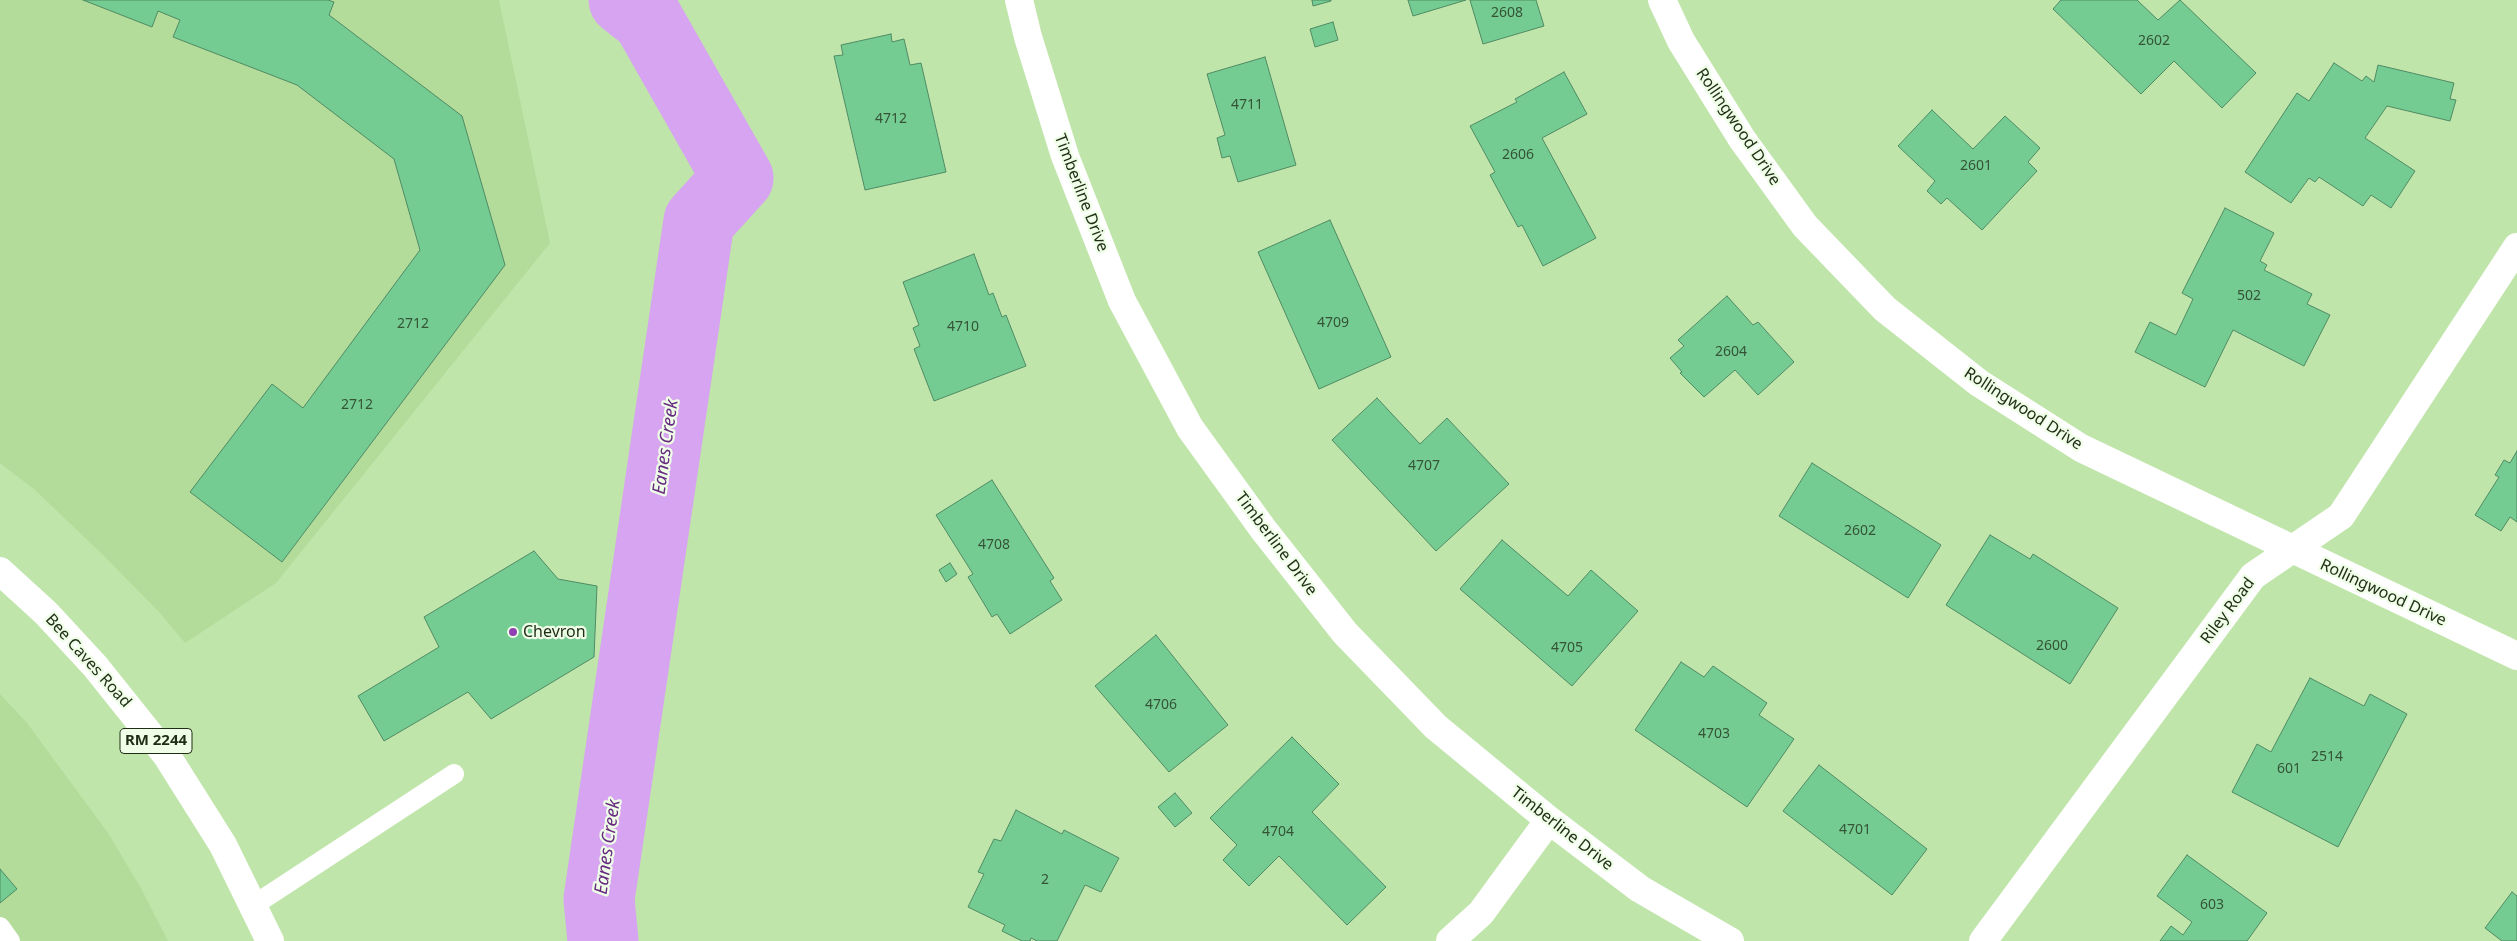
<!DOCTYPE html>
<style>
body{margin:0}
canvas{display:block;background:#c0e5aa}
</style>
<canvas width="2517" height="941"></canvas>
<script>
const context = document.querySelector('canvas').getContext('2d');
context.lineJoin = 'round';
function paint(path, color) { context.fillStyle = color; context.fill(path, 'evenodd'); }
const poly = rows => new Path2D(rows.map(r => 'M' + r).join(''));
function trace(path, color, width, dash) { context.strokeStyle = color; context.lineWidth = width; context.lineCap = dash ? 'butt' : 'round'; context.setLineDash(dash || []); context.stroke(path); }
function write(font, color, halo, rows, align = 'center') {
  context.font = font + ' "Noto Sans",sans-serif'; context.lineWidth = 4.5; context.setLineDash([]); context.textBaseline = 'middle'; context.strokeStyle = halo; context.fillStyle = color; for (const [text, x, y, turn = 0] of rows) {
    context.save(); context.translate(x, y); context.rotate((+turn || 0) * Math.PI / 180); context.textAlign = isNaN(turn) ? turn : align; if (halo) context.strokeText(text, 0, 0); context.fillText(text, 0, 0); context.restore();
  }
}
const built = poly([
 [0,0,499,0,550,243,276,583,185,643,160,613,103,555,35,490,0,463],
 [0,694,27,723,108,833,142,890,168,941,0,941]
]);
const river = poly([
 [603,941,599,899,699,221,738,178,647,18,624,0]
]);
const building = poly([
 [83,0,328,0,334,2,329,15,462,116,505,265,282,562,190,492,272,384,303,408,420,250,394,159,297,85,173,37,180,20,158,11,152,27,83,0],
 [1312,0,1331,0,1331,1,1313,6,1312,0],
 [1408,0,1466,0,1413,16,1408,0],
 [1470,0,1536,0,1544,26,1483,44,1470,0],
 [2061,0,2137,0,2158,20,2180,0,2256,73,2222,108,2174,61,2141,94,2053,9,2061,0],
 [1333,22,1338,40,1315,47,1310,29,1333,22],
 [891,34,892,42,904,39,910,65,921,63,946,172,865,190,834,56,843,55,841,45,891,34],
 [1265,57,1296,165,1238,182,1230,156,1222,158,1217,138,1225,135,1207,74,1265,57],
 [2334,63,2362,81,2366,76,2374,82,2378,65,2454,83,2450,99,2456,100,2450,121,2387,106,2365,138,2415,171,2391,208,2371,195,2363,206,2319,177,2315,182,2309,178,2291,203,2245,172,2297,93,2309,101,2334,63],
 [1564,72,1587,114,1542,138,1596,238,1543,266,1522,225,1518,227,1490,175,1495,172,1470,126,1517,102,1515,99,1564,72],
 [1932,110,1973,149,2005,116,2040,148,2028,162,2037,171,1982,230,1947,198,1941,204,1927,191,1935,181,1898,146,1932,110],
 [2225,208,2274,233,2260,261,2267,265,2264,270,2312,294,2307,304,2330,315,2304,366,2233,330,2205,387,2135,352,2150,322,2176,335,2193,299,2182,293,2225,208],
 [1330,220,1391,357,1319,389,1258,252,1330,220],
 [974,254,989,295,993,293,1002,317,1006,315,1026,366,934,401,914,349,920,346,913,328,919,325,903,282,974,254],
 [1727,296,1753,325,1758,322,1794,362,1758,395,1735,370,1704,397,1680,373,1682,372,1670,358,1684,346,1678,340,1727,296],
 [1377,398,1420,444,1447,418,1509,484,1436,551,1332,440,1377,398],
 [2517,451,2517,522,2510,517,2501,531,2475,515,2499,477,2495,475,2504,460,2510,463,2517,451],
 [1812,463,1941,545,1908,598,1779,516,1812,463],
 [992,480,1054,578,1050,581,1062,600,1010,634,997,614,992,617,968,577,973,574,936,515,992,480],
 [1990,535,2030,559,2033,554,2118,608,2070,684,1946,605,1990,535],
 [1502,540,1568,596,1591,570,1638,611,1572,686,1460,589,1502,540],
 [534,551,558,579,597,586,594,657,491,719,468,692,384,741,358,696,439,647,424,617,534,551],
 [950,563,957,574,946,582,939,570,950,563],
 [1156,635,1228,725,1169,772,1095,686,1156,635],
 [1681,662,1704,677,1713,666,1767,703,1759,715,1794,739,1747,807,1635,730,1681,662],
 [2310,678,2364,706,2370,694,2407,714,2338,847,2232,792,2257,744,2271,752,2310,678],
 [1292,737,1339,784,1312,812,1386,887,1347,925,1279,856,1249,886,1223,860,1237,845,1210,818,1292,737],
 [1819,765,1927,849,1892,895,1783,811,1819,765],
 [1175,793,1192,813,1175,827,1158,807,1175,793],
 [1016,810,1062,834,1064,830,1119,858,1101,892,1085,885,1057,941,1037,941,1031,938,1030,941,1022,941,1002,931,1005,925,968,907,984,874,978,872,994,839,1001,841,1016,810],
 [2187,855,2267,913,2247,941,2160,941,2171,926,2183,935,2192,922,2157,896,2187,855],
 [0,869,17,889,0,903,0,869],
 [2512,892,2517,896,2517,941,2502,941,2485,928,2512,892]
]);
const service = poly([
 [254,905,454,774],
 [0,927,10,941]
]);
const minor = poly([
 [1019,0,1028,37,1065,156,1122,301,1190,428,1263,529,1345,633,1436,727,1549,820,1640,889,1730,941],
 [1450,941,1481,913,1549,820],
 [1983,941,2253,576,2341,516,2517,247]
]);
const tertiary = poly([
 [1662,0,1681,41,1742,139,1805,226,1885,309,1979,383,2081,448,2517,656]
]);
const primary = poly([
 [0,571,46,613,95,666,167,756,223,845,270,941]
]);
const markers = [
 [513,632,5,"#8f41b2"]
];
const numberNames = [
 ["2608",1507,13],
 ["2602",2154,41],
 ["4711",1247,105],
 ["4712",891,119],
 ["2606",1518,155],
 ["2601",1976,166],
 ["502",2249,296],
 ["4709",1333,323],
 ["2712",413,324],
 ["4710",963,327],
 ["2604",1731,352],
 ["2712",357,405],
 ["4707",1424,466],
 ["2602",1860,531],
 ["4708",994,545],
 ["2600",2052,646],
 ["4705",1567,648],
 ["4706",1161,705],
 ["4703",1714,734],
 ["2514",2327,757],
 ["601",2289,769],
 ["4701",1855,830],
 ["4704",1278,832],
 ["2",1045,880],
 ["603",2212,905]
];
const shields = [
 [156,741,72]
];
const shieldNames = [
 ["RM 2244",156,741]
];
const streetNames = [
 ["Rollingwood Drive",1738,127,56],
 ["Timberline Drive",1081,193,69],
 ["Rollingwood Drive",2023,409,33],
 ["Timberline Drive",1276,544,53],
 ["Rollingwood Drive",2383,593,25],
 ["Riley Road",2228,611,-53],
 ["Bee Caves Road",88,661,48],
 ["Timberline Drive",1562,829,38]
];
const poiNames = [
 ["Chevron",523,632]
];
const waterNames = [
 ["Eanes Creek",666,447,-82],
 ["Eanes Creek",608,847,-82]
];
paint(built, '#b3db9a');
trace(river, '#d6a4f0', 71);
paint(building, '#75cc93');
trace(building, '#4f8b63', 1);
trace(service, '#fff', 20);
trace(minor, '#fff', 28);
trace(tertiary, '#fff', 28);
trace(primary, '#fff', 28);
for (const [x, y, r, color] of markers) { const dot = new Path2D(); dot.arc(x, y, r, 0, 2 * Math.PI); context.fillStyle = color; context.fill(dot); trace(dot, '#effee6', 2); }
write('14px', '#345435', null, numberNames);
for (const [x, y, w] of shields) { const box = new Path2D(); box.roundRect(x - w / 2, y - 12.5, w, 25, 4); context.fillStyle = '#effee6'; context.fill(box); trace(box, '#1f2c16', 1); }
write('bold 15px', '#1f2c16', null, shieldNames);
write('16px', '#1f2c16', '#effee6', streetNames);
write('16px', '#1f2c16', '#effee6', poiNames, 'left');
write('italic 18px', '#672a81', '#effee6', waterNames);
</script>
